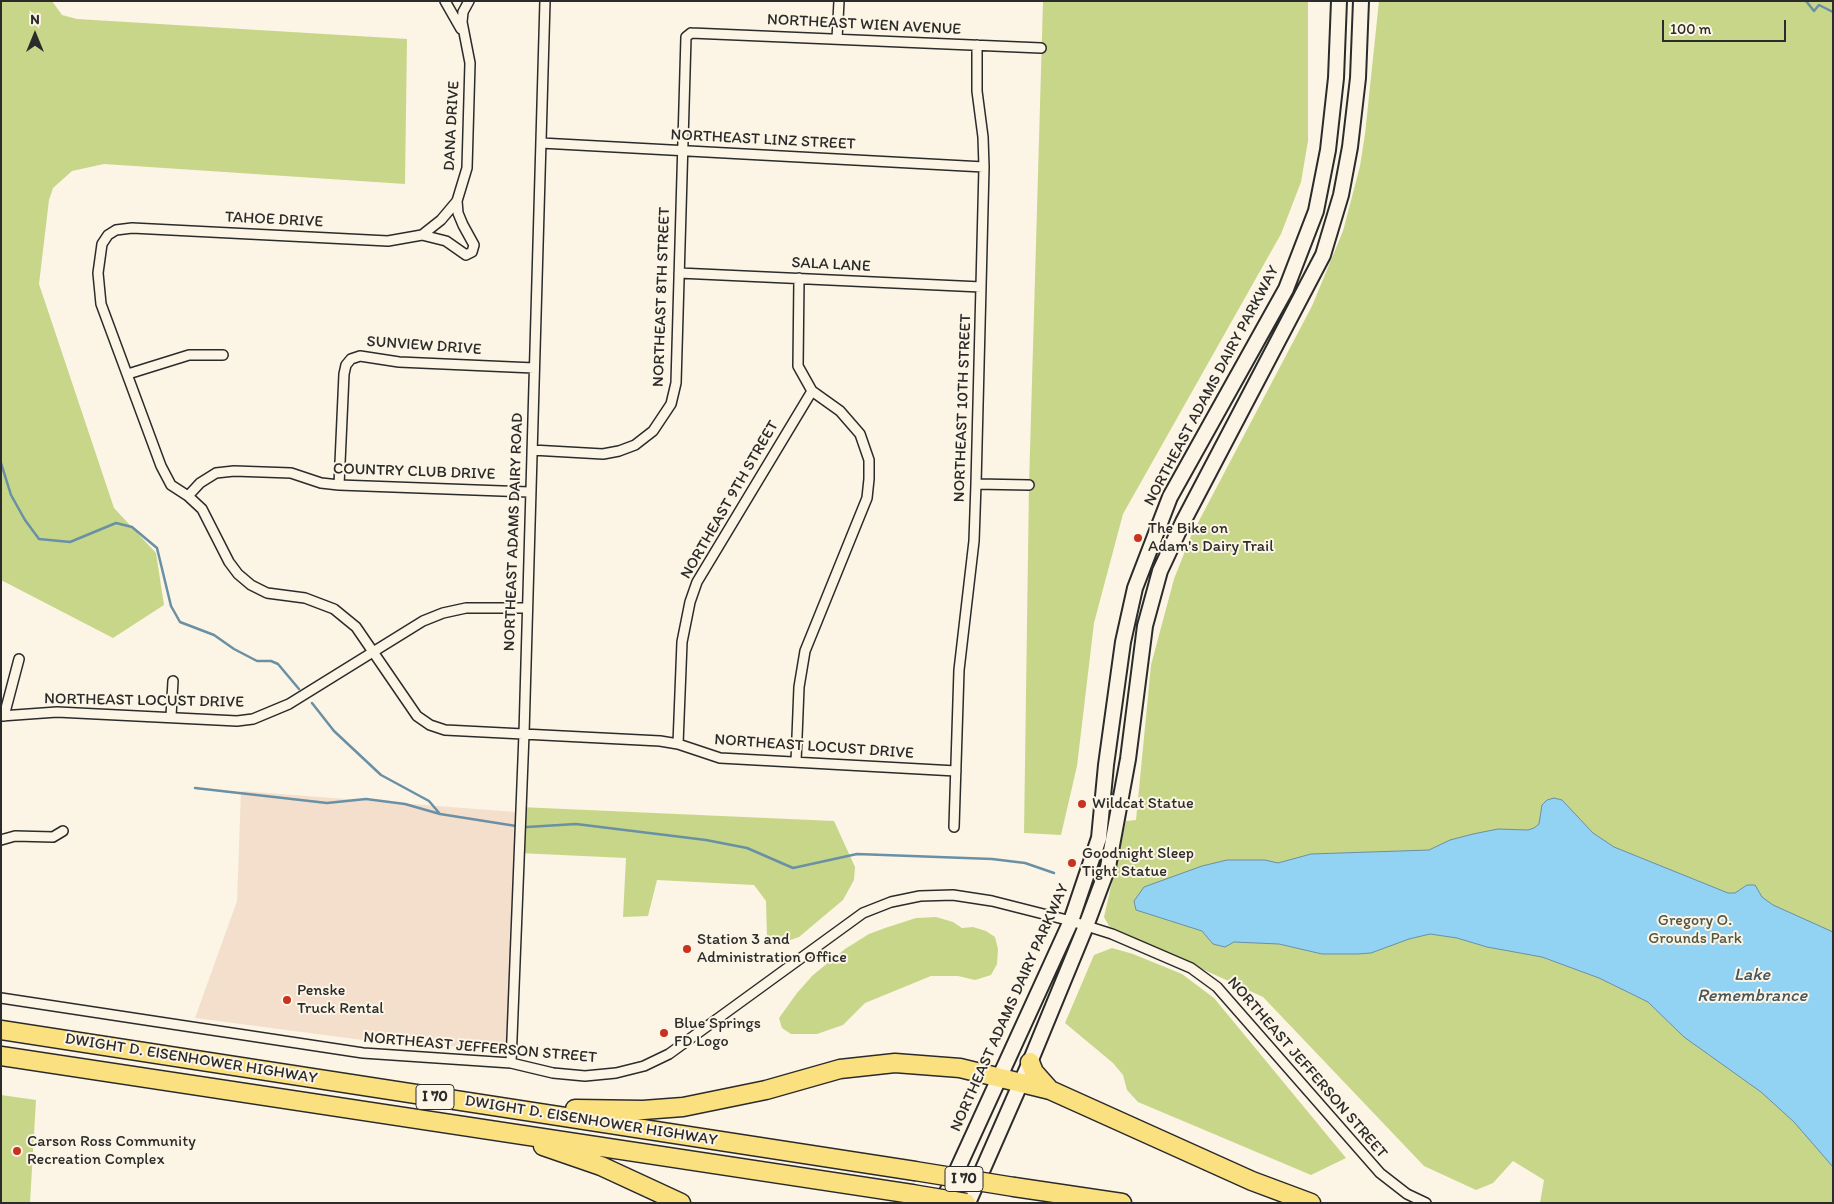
<!DOCTYPE html>
<style>
body{margin:0}
#map{position:relative;width:1834px;height:1204px;overflow:hidden;background:#fcf5e5;font-family:Itim,sans-serif}
canvas{display:block}
.frame{position:absolute;inset:0;border:2px solid #2b2b2b;pointer-events:none}
.north{position:absolute;left:10px;top:10px;width:50px;height:50px;-webkit-text-stroke:4px #fcf5e5;paint-order:stroke;rotate:0deg;font-size:14px;font-weight:700;line-height:20px;text-align:center;color:#2b2b2b}
.north::after{content:'';display:block;margin:auto;width:18px;height:22px;background:#2b2b2b;clip-path:polygon(50% 0,100% 100%,50% 72%,0 100%)}
.scale{position:absolute;left:1662px;top:20px;width:124px;height:22px;box-sizing:border-box;border:2px solid #2b2b2b;border-top:0;padding-left:6px;font-size:15px;line-height:18px;white-space:nowrap;color:#2b2b2b;-webkit-text-stroke:4px #fcf5e5;paint-order:stroke}
</style>
<div id="map">
<canvas width="1834" height="1204"></canvas>
<div class="frame"></div>
<div class="north">N</div>
<div class="scale">100 m</div>
</div>
<script>
const context = document.querySelector('canvas').getContext('2d');
context.lineJoin = 'round';
function paint(path, color) { context.fillStyle = color; context.fill(path, 'evenodd'); }
const poly = rows => new Path2D(rows.map(r => 'M' + r).join(''));
function trace(path, color, width, dash) { context.strokeStyle = color; context.lineWidth = width; context.lineCap = dash ? 'butt' : 'round'; context.setLineDash(dash || []); context.stroke(path); }
function write(font, color, halo, rows, align = 'center') {
  context.font = font + ' Itim,sans-serif'; context.lineWidth = 4; context.setLineDash([]); context.textBaseline = 'middle'; context.strokeStyle = halo; context.fillStyle = color; for (const [text, x, y, turn = 0] of rows) {
    context.save(); context.translate(x, y); context.rotate((+turn || 0) * Math.PI / 180); context.textAlign = isNaN(turn) ? turn : align; if (halo) context.strokeText(text, 0, 0); context.fillText(text, 0, 0); context.restore();
  }
}
const built = poly([
 [241,791,516,812,506,1049,385,1043,195,1018,237,901]
]);
const green = poly([
 [1,1,52,1,62,15,77,19,407,39,405,184,104,164,72,171,53,188,49,200,39,284,114,508,156,553,164,605,113,638,1,580],
 [1043,1,1308,1,1308,141,1301,182,1281,234,1123,514,1094,623,1077,766,1061,835,1024,833,1029,485],
 [1379,1,1833,1,1833,1203,1540,1203,1544,1180,1513,1161,1493,1183,1476,1190,1424,1166,1263,997,1109,926,1104,917,1126,821,1136,820,1151,665,1174,579,1191,536,1312,306,1343,231,1360,166,1365,134],
 [520,807,834,821,855,867,854,880,843,900,799,937,773,946,767,938,766,901,754,885,657,880,648,916,623,917,626,858,518,853],
 [936,917,953,922,962,928,973,927,986,931,995,937,998,949,997,964,991,975,975,980,958,976,931,976,865,1003,843,1025,817,1034,791,1034,782,1028,779,1018,797,993,813,975,845,949,869,934,885,928,916,918],
 [1112,948,1133,954,1182,974,1214,998,1346,1158,1311,1175,1138,1102,1127,1090,1123,1075,1113,1063,1065,1023,1094,955],
 [1,1095,36,1100,30,1203,1,1203]
]);
const water = poly([
 [1554,798,1562,800,1593,833,1614,847,1728,893,1735,893,1747,885,1755,885,1762,897,1773,905,1833,932,1833,1167,1794,1122,1761,1092,1684,1037,1648,1002,1599,978,1542,957,1487,947,1457,938,1430,934,1409,939,1371,953,1357,954,1322,954,1279,944,1234,942,1225,947,1213,944,1202,931,1136,910,1134,901,1144,887,1202,866,1227,860,1265,860,1278,863,1311,854,1429,850,1450,840,1473,834,1498,829,1528,830,1534,828,1539,824,1542,805,1547,800,1554,798]
]);
const stream = poly([
 [1806,1,1814,11,1819,5,1833,12],
 [1,463,11,495,25,520,39,539,70,542,116,523,132,527,157,548,171,606,180,622,214,635,234,649,257,661,271,661,278,664,299,689],
 [312,703,334,731,381,775,429,801,440,814],
 [195,788,327,803,366,799,405,804,440,814,516,826],
 [527,827,576,824,706,840,747,848,793,868,857,854,992,859,1025,863,1054,873]
]);
const street = poly([
 [445,1,461,29],
 [469,1,463,12,462,22,470,63,467,168,457,201,458,213,463,225,474,245,472,252,466,255,446,241,422,235,388,241,132,228,116,230,108,235,102,244,98,273,101,304,161,466,171,485,188,496,202,509,229,562,238,574,251,585,267,593,305,598,334,609,356,627,417,716,430,725,445,730,660,741,678,744,720,758,956,771],
 [691,33,1041,48],
 [837,39,839,1],
 [541,143,984,167],
 [422,235,441,220,457,201],
 [679,273,981,287],
 [128,374,189,355,223,355],
 [532,450,603,454,619,451,635,445,653,431,671,404,676,383,686,37,691,33],
 [976,484,1029,485],
 [339,485,344,374,346,365,351,359,360,356,399,362,534,368],
 [188,496,200,483,216,473,234,471,291,473,321,483,339,485,529,492],
 [1,716,57,712,237,721,253,719,289,704,423,621,443,613,466,608,527,608],
 [4,716,19,659],
 [171,716,173,681],
 [678,744,682,642,690,602,697,582,812,391],
 [796,762,799,687,805,651,867,498,869,479,869,460,860,434,840,411,812,391,798,366,799,278],
 [954,827,959,670,974,541,976,484,984,167,983,137,977,91,977,45],
 [1,840,15,836,53,837,63,831],
 [1,998,363,1053,511,1063,553,1073,585,1076,616,1073,644,1066,669,1054,863,913,891,902,920,896,953,895,992,901,1071,921,1112,934,1191,968,1217,987,1380,1173,1407,1194,1426,1203],
 [511,1063,524,734,545,1]
]);
const secondary = poly([
 [942,1203,1071,921,1099,838,1106,765,1123,642,1135,588,1170,497,1286,289,1316,211,1328,150,1336,78,1339,1],
 [968,1203,1030,1062,1086,926,1108,867,1128,759,1145,626,1160,571,1183,522,1323,255,1341,195,1350,147,1358,78,1361,1]
]);
const highway = poly([
 [1,1030,915,1171],
 [1,1056,912,1194],
 [1030,1062,1034,1072,1050,1090],
 [575,1109,643,1110,683,1107,766,1090,840,1069,895,1063,960,1068,1050,1090,1252,1181,1311,1203],
 [543,1146,601,1166,681,1203],
 [1014,1187,1122,1203]
]);
const highwayBridge = poly([
 [915,1171,1014,1187],
 [912,1194,966,1203]
]);
const markers = [
 [1138,538,5,"#c8321e"],
 [1082,804,5,"#c8321e"],
 [1072,863,5,"#c8321e"],
 [687,949,5,"#c8321e"],
 [287,1000,5,"#c8321e"],
 [664,1033,5,"#c8321e"],
 [17,1151,5,"#c8321e"]
];
const shields = [
 [435,1097,38],
 [964,1179,38]
];
const shieldNames = [
 ["I 70",435,1097],
 ["I 70",964,1179]
];
const streetNames = [
 ["NORTHEAST WIEN AVENUE",864,25,3],
 ["DANA DRIVE",452,126,-87],
 ["NORTHEAST LINZ STREET",763,140,3],
 ["TAHOE DRIVE",274,220,3],
 ["SALA LANE",831,265,3],
 ["NORTHEAST 8TH STREET",662,297,-88],
 ["SUNVIEW DRIVE",424,346,4],
 ["NORTHEAST ADAMS DAIRY PARKWAY",1212,386,-62],
 ["NORTHEAST 10TH STREET",963,408,-88],
 ["COUNTRY CLUB DRIVE",414,472,2],
 ["NORTHEAST 9TH STREET",730,500,-60],
 ["NORTHEAST ADAMS DAIRY ROAD",514,532,-88],
 ["NORTHEAST LOCUST DRIVE",144,701,1],
 ["NORTHEAST LOCUST DRIVE",814,747,4],
 ["NORTHEAST ADAMS DAIRY PARKWAY",1010,1008,-66],
 ["NORTHEAST JEFFERSON STREET",480,1048,5],
 ["DWIGHT D. EISENHOWER HIGHWAY",191,1059,9],
 ["NORTHEAST JEFFERSON STREET",1307,1068,49],
 ["DWIGHT D. EISENHOWER HIGHWAY",591,1121,9]
];
const poiNames = [
 ["The Bike on",1148,529],
 ["Adam's Dairy Trail",1148,547],
 ["Wildcat Statue",1092,804],
 ["Goodnight Sleep",1082,854],
 ["Tight Statue",1082,872],
 ["Station 3 and",697,940],
 ["Administration Office",697,958],
 ["Penske",297,991],
 ["Truck Rental",297,1009],
 ["Blue Springs",674,1024],
 ["FD Logo",674,1042],
 ["Carson Ross Community",27,1142],
 ["Recreation Complex",27,1160]
];
const parkNames = [
 ["Gregory O.",1695,921],
 ["Grounds Park",1695,939]
];
const waterNames = [
 ["Lake",1752,975],
 ["Remembrance",1752,996]
];
paint(built, '#f4dfcd');
paint(green, '#c8d68a');
paint(water, '#92d3f4');
trace(water, '#6990a4', 1);
trace(stream, '#6990a4', 2.5);
trace(street, '#2b2b2b', 12);
trace(secondary, '#2b2b2b', 18);
trace(highway, '#2b2b2b', 21);
trace(street, '#fcf5e5', 9);
trace(secondary, '#fcf5e5', 14);
trace(highway, '#fbe080', 18);
trace(highwayBridge, '#2b2b2b', 21, []);
trace(highwayBridge, '#fbe080', 18);
for (const [x, y, r, color] of markers) { const dot = new Path2D(); dot.arc(x, y, r, 0, 2 * Math.PI); context.fillStyle = color; context.fill(dot); trace(dot, '#fcf5e5', 2); }
for (const [x, y, w] of shields) { const box = new Path2D(); box.roundRect(x - w / 2, y - 12.5, w, 25, 4); context.fillStyle = '#fcf5e5'; context.fill(box); trace(box, '#2b2b2b', 1); }
write('bold 15px', '#2b2b2b', null, shieldNames);
write('16px', '#2b2b2b', '#fcf5e5', streetNames);
write('16px', '#2b2b2b', '#fcf5e5', poiNames, 'left');
write('16px', '#525643', '#fcf5e5', parkNames);
write('italic 18px', '#45555d', '#fcf5e5', waterNames);
</script>
